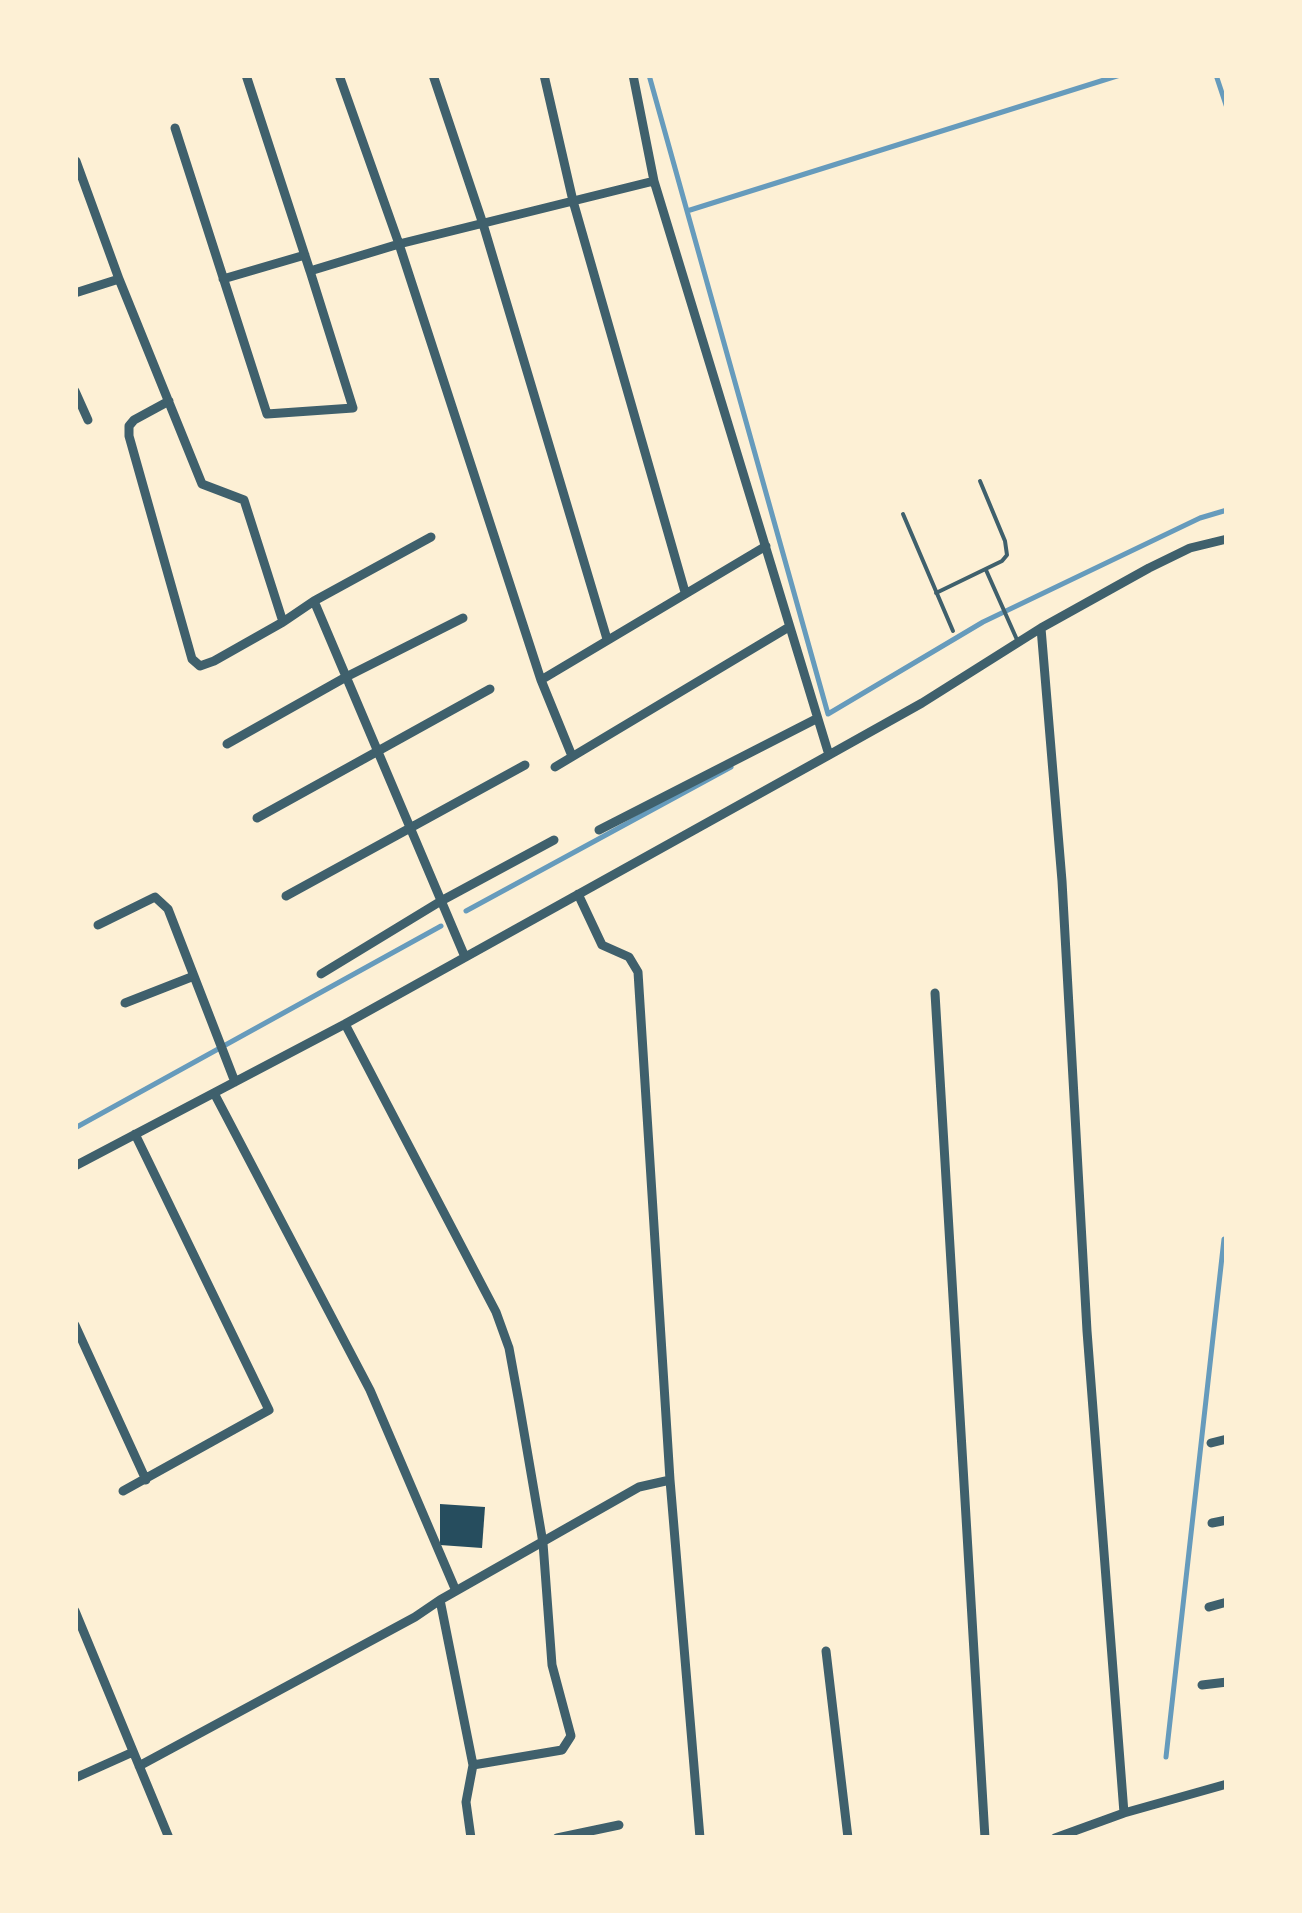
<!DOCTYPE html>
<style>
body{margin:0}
#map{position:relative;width:1302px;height:1913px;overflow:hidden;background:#fdf0d5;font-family:"PT Sans Narrow",sans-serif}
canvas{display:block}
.frame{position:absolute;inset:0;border:78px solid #fdf0d5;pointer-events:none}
</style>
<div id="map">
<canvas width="1302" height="1913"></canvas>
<div class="frame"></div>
</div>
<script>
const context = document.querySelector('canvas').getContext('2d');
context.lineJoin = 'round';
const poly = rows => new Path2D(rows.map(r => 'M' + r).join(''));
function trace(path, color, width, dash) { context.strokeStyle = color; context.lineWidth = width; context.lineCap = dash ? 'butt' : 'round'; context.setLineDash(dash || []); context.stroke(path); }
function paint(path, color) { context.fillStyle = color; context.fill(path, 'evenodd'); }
const stream = poly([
 [649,75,687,211],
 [1120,75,687,211,828,714,983,622,1200,518,1227,510],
 [1216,75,1227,108],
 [466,911,731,767],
 [75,1128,441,926],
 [1166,1757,1224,1239,1227,1238]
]);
const building = poly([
 [440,1504,485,1507,482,1548,440,1545]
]);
const service = poly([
 [903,514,953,631],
 [986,570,1018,642],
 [936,593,1002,561,1007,555,1005,541,980,481]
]);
const minor = poly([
 [246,75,310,271,399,244,654,181],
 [339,75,399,244,541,680],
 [433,75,483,224,607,639],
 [544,75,573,201,685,592],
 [633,75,654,181,829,755],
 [175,128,267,414,353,408,310,271],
 [76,161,119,279],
 [223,279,305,255],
 [75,293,119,279,202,484,244,500,283,622,314,601,465,957],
 [75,391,88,420],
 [169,401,134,420,129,426,129,436,192,659,200,666,214,661,283,622],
 [314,601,431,537],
 [1041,628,1062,881,1087,1331,1124,1813],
 [227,744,346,677,463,618],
 [572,756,541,680,766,546],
 [555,767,789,627],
 [257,818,490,689],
 [599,830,816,719],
 [578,894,602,945,629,957,638,972,670,1480],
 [286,896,525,765],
 [98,925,155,897,168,909,235,1082],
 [321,974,441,901,554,840],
 [935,993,985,1838],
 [125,1003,194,976],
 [345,1024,496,1312,509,1348,519,1403,543,1543,552,1665,571,1736,562,1750,473,1765],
 [214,1093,370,1390,456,1591],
 [75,1166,345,1024,829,755,922,703,1041,628,1149,568,1190,548,1227,539],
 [75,1325,146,1480],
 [1211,1443,1227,1439],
 [123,1491,269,1410,135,1134],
 [1212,1523,1227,1520],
 [1209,1607,1227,1602],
 [75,1611,169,1838],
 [826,1651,848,1838],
 [1202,1685,1227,1682],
 [139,1766,415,1617,440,1600],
 [75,1778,133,1752],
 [471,1838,466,1802,473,1765,440,1600,639,1487,670,1480,700,1838],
 [557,1838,619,1825],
 [1055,1838,1124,1813,1227,1784]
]);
trace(stream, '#669bbc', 5);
paint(building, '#264d5e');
trace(service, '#3f606c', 4);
trace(minor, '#3f606c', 9);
</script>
